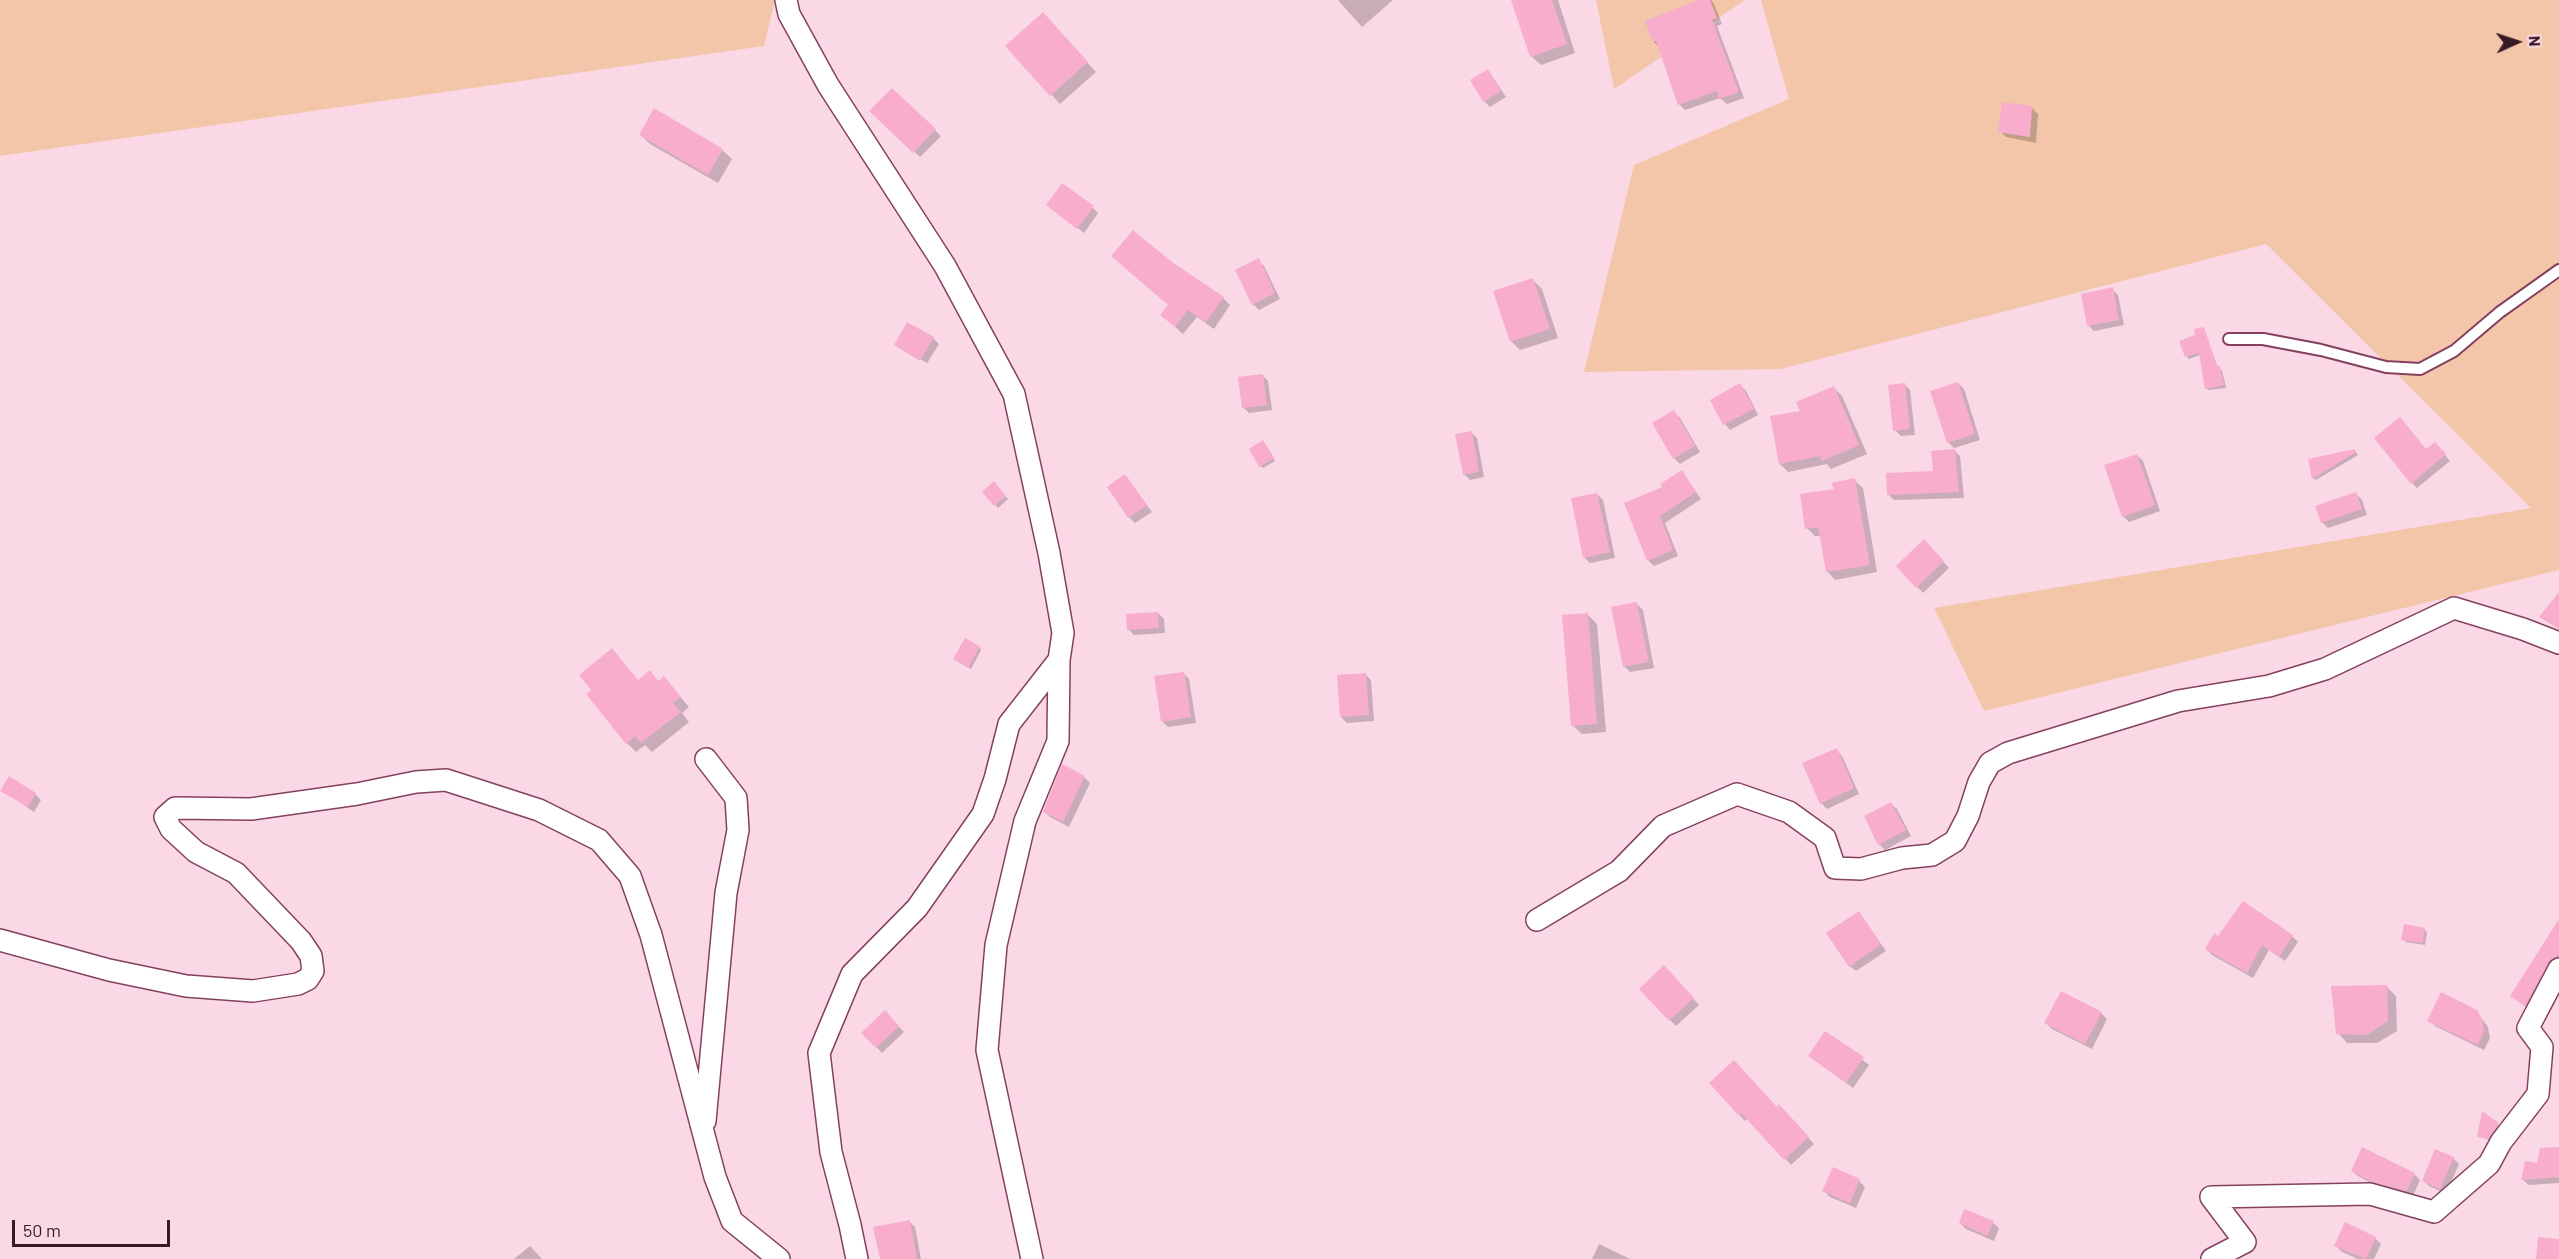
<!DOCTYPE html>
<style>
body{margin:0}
#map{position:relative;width:2559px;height:1259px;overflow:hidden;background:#fad8e5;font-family:Barlow,sans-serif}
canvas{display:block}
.north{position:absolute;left:2487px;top:12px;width:60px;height:60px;-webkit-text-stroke:4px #fad8e5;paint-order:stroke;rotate:87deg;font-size:16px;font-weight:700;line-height:24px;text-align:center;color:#381a27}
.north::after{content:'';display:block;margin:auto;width:21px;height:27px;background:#381a27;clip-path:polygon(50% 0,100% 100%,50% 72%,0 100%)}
.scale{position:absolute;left:12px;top:1220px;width:158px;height:27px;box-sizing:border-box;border:3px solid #381a27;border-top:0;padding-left:8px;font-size:18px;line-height:21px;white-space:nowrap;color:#381a27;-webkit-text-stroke:4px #fad8e5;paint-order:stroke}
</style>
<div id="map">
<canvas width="2559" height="1259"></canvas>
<div class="north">N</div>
<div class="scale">50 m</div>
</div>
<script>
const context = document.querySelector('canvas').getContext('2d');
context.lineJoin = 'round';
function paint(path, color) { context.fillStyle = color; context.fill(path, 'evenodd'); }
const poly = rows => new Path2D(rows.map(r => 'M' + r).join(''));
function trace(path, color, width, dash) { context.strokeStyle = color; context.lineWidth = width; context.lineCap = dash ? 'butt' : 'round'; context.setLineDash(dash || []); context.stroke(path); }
const green = poly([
 [0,0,775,0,764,46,0,156],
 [1596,0,1745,0,1614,89],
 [1761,0,2559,0,2559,570,1984,711,1934,608,2531,508,2266,244,1781,369,1584,372,1634,165,1789,99]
]);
const shadow = poly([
 [1338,0,1393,0,1362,27],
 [1513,0,1558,0,1575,53,1541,65,1531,56],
 [1702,0,1711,0,1714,4,1722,24,1717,26,1744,98,1727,104,1720,98,1685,110,1679,104,1660,48,1654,42,1647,21],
 [1052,23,1096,72,1060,104,1007,46],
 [1488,70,1506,97,1490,107,1484,101],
 [892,90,941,136,920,157,871,111],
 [2032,108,2038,114,2036,143,2006,137,2000,131],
 [641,135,722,150,732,159,718,183,650,144],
 [1048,205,1093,208,1098,213,1084,233],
 [1258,260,1264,266,1280,299,1259,310,1253,304],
 [1171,264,1223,298,1230,305,1214,329,1197,317,1183,334,1162,315,1170,306],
 [1533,280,1542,289,1558,338,1520,350,1511,341],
 [2112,289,2118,295,2124,325,2094,331,2088,325],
 [2203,328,2218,368,2222,370,2226,388,2209,390,2206,388,2200,355,2189,359,2187,357,2181,342,2197,336],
 [933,338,939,344,926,365,927,363,896,345],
 [1262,375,1268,381,1272,410,1249,413,1243,407],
 [1958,383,1964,389,1980,440,1954,448,1948,442],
 [1904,384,1910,390,1915,435,1901,436,1895,430],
 [1740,385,1746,391,1758,415,1730,430,1725,424],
 [1834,388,1842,396,1867,454,1831,469,1827,464,1788,472,1780,464,1802,412],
 [1674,412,1680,418,1700,452,1680,464,1674,458],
 [1471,432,1477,438,1484,477,1470,480,1464,474],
 [1266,445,1275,461,1263,468,1260,466],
 [2440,449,2450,461,2417,488,2412,483,2427,450],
 [1954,450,1960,456,1964,498,1894,500,1888,494,1935,473],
 [2355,451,2358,455,2316,480,2313,478],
 [2137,455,2143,461,2160,511,2129,522,2123,516],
 [1682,472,1701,499,1665,523,1678,556,1654,566,1648,560,1665,488],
 [1125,476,1152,512,1135,523,1129,517],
 [1854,480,1863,488,1877,572,1835,580,1827,571,1821,536,1815,536,1807,528,1836,490],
 [994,483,1008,499,998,508,984,492],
 [1597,494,1603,500,1615,558,1590,563,1584,557],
 [2356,494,2362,500,2367,515,2328,528,2322,522],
 [1924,541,1949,568,1923,593,1898,566],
 [1637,604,1643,610,1654,668,1630,672,1624,666],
 [1158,613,1164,619,1165,633,1134,635,1128,629],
 [1588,615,1597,624,1606,732,1582,734,1572,725],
 [979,647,981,650,971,669,955,659],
 [650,672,659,682,664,678,689,707,682,713,689,722,652,752,645,745,636,752,627,743],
 [1183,673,1189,679,1196,723,1168,727,1162,721],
 [1365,674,1371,680,1374,721,1347,723,1341,717],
 [1836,750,1842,756,1859,794,1827,809,1821,803],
 [1084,777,1090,783,1069,827,1050,817,1044,811],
 [2,790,35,794,41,800,34,812],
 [1891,804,1897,809,1911,836,1885,850,1879,844],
 [1859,913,1886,951,1856,971,1850,966],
 [2559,922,2559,965,2531,1011,2512,996],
 [2424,929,2427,932,2425,945,2406,942,2403,939],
 [2292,936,2298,942,2285,961,2269,950,2253,978,2212,955,2206,949,2219,938],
 [1670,973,1699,1005,1676,1026,1670,1020],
 [2386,986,2396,996,2397,1031,2377,1043,2347,1043,2338,1033],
 [2476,1011,2488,1027,2490,1038,2484,1050,2435,1026,2429,1020],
 [885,1012,904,1032,882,1053,864,1033],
 [2101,1013,2107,1019,2092,1049,2052,1029,2046,1023],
 [1826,1033,1869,1065,1853,1088,1810,1056],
 [1711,1083,1785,1112,1814,1144,1791,1165,1748,1118,1745,1121],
 [2483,1114,2501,1127,2491,1141,2479,1136],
 [2559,1148,2559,1183,2529,1185,2523,1180],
 [2453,1158,2459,1164,2446,1194,2429,1186,2423,1180],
 [1834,1169,1859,1181,1865,1187,1856,1208,1830,1197,1824,1191],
 [2352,1171,2414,1174,2420,1180,2413,1196,2379,1187,2358,1176],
 [909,1221,915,1227,921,1259,881,1259],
 [1960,1223,1993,1223,1999,1228,1994,1241,1966,1229],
 [2375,1238,2381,1244,2374,1259,2358,1259,2342,1252,2336,1246],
 [1599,1244,1630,1259,1592,1259],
 [530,1246,542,1259,514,1259]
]);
const building = poly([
 [1511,0,1552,0,1567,44,1530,57],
 [1698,0,1710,0,1717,18,1712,20,1739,92,1719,99,1717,91,1678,105,1656,41,1653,42,1645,21],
 [1043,12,1088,62,1050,96,1005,46],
 [1488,69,1501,91,1483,102,1470,80],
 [892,88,936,129,913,153,869,111],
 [2002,102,2032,106,2030,137,1998,132],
 [654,108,723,149,708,175,639,135],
 [1062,183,1094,206,1077,229,1046,205],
 [1133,230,1172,262,1224,297,1206,322,1188,310,1175,327,1160,315,1168,305,1111,256],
 [1259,258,1275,293,1252,305,1235,270],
 [1533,278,1550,329,1510,342,1493,291],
 [2113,287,2119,320,2087,326,2081,294],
 [907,322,934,337,920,361,894,345],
 [2204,327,2217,366,2220,366,2224,385,2205,389,2199,353,2185,357,2179,341,2195,335,2194,329],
 [1263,374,1267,405,1242,408,1238,377],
 [1958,382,1975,434,1947,443,1930,391],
 [1740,383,1754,409,1723,425,1710,400],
 [1905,383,1910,429,1893,431,1888,385],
 [1834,386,1859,445,1822,461,1820,456,1779,464,1770,416,1800,411,1796,402],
 [1674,410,1695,446,1673,459,1652,423],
 [2400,417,2426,449,2435,442,2446,454,2411,484,2374,438],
 [1472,431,1479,472,1463,475,1455,434],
 [1263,440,1274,458,1259,467,1249,449],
 [1955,449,1959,492,1887,495,1886,473,1933,471,1931,451],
 [2355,449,2356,452,2312,479,2308,459],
 [2137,454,2155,505,2122,517,2104,465],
 [1682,470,1696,492,1660,516,1673,550,1647,561,1624,503,1662,487,1660,484],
 [1125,474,1147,505,1128,518,1107,487],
 [1855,478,1870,565,1826,572,1818,527,1805,529,1800,494,1834,489,1831,483],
 [994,481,1006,496,994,506,982,492],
 [2356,492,2362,509,2321,523,2315,506],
 [1597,493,1610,552,1583,558,1571,498],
 [1924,539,1944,561,1916,588,1896,566],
 [2559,592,2559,629,2539,617],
 [1637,602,1649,662,1623,667,1611,607],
 [1158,612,1159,628,1127,630,1126,614],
 [1588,613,1597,724,1571,726,1562,615],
 [965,638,980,646,968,668,953,659],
 [612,648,638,680,650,670,658,681,664,676,681,697,673,703,681,712,641,743,635,736,626,744,586,694,591,690,579,675],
 [1184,672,1191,717,1161,722,1154,676],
 [1366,673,1369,715,1340,717,1337,675],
 [1837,748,1854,788,1820,804,1802,763],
 [1062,764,1085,776,1063,822,1043,812],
 [9,776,36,793,28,807,0,791],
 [1891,802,1906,830,1878,845,1864,816],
 [2243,901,2293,935,2279,957,2262,945,2247,973,2205,949,2214,933,2218,936],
 [1859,911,1881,944,1849,967,1826,933],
 [2559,919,2559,954,2548,963,2525,1006,2510,996],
 [2404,924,2425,928,2423,943,2401,940],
 [1664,965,1694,998,1669,1021,1639,989],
 [2387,985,2388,1021,2367,1035,2336,1034,2331,986],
 [2061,991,2102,1012,2085,1044,2044,1023],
 [2441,992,2477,1010,2482,1019,2484,1031,2478,1045,2427,1021],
 [885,1010,899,1026,876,1048,861,1033],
 [1825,1031,1864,1057,1846,1083,1808,1056],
 [1734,1060,1777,1107,1779,1104,1809,1137,1784,1160,1741,1113,1739,1116,1709,1083],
 [2482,1111,2499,1123,2488,1139,2477,1137],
 [2362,1147,2415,1173,2407,1191,2372,1182,2351,1171],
 [2559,1147,2559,1177,2521,1180,2525,1161,2537,1163,2540,1148],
 [2435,1149,2454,1157,2440,1189,2422,1181],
 [1833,1167,1860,1179,1850,1203,1822,1191],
 [1964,1209,1994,1221,1987,1236,1959,1223],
 [910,1220,917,1259,880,1259,873,1227],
 [2345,1222,2376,1237,2366,1259,2334,1246],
 [2538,1237,2559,1239,2559,1259,2536,1259]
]);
const lane = poly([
 [2229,339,2263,339,2321,350,2386,367,2420,369,2454,351,2500,312,2559,270]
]);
const street = poly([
 [786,0,789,14,828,85,945,266,1014,394,1049,553,1063,633,1059,660,1058,741,1025,821,996,945,987,1050,1032,1259],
 [1537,920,1619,871,1663,826,1737,794,1789,812,1825,838,1835,868,1861,869,1902,858,1932,855,1955,841,1968,816,1979,782,1990,763,2008,753,2178,701,2269,686,2325,669,2454,608,2523,629,2559,643],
 [0,940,109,970,186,986,253,991,298,984,308,979,313,971,311,956,301,941,236,873,196,852,171,829,165,817,175,808,251,809,357,794,416,782,446,780,539,810,599,840,630,876,651,935,715,1177,732,1221,779,1259],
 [705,1121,726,893,738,830,736,798,706,759],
 [857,1259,850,1225,831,1152,819,1053,852,974,917,908,983,814,995,779,1009,724,1059,660],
 [2212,1259,2245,1242,2211,1197,2370,1194,2434,1212,2489,1164,2501,1142,2538,1094,2542,1047,2528,1028,2559,969]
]);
paint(green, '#f4c6a9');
paint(shadow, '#0003');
paint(building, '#f8adcc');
trace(lane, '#854060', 14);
trace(street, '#854060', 24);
trace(lane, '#fff', 10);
trace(street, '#fff', 21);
</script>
